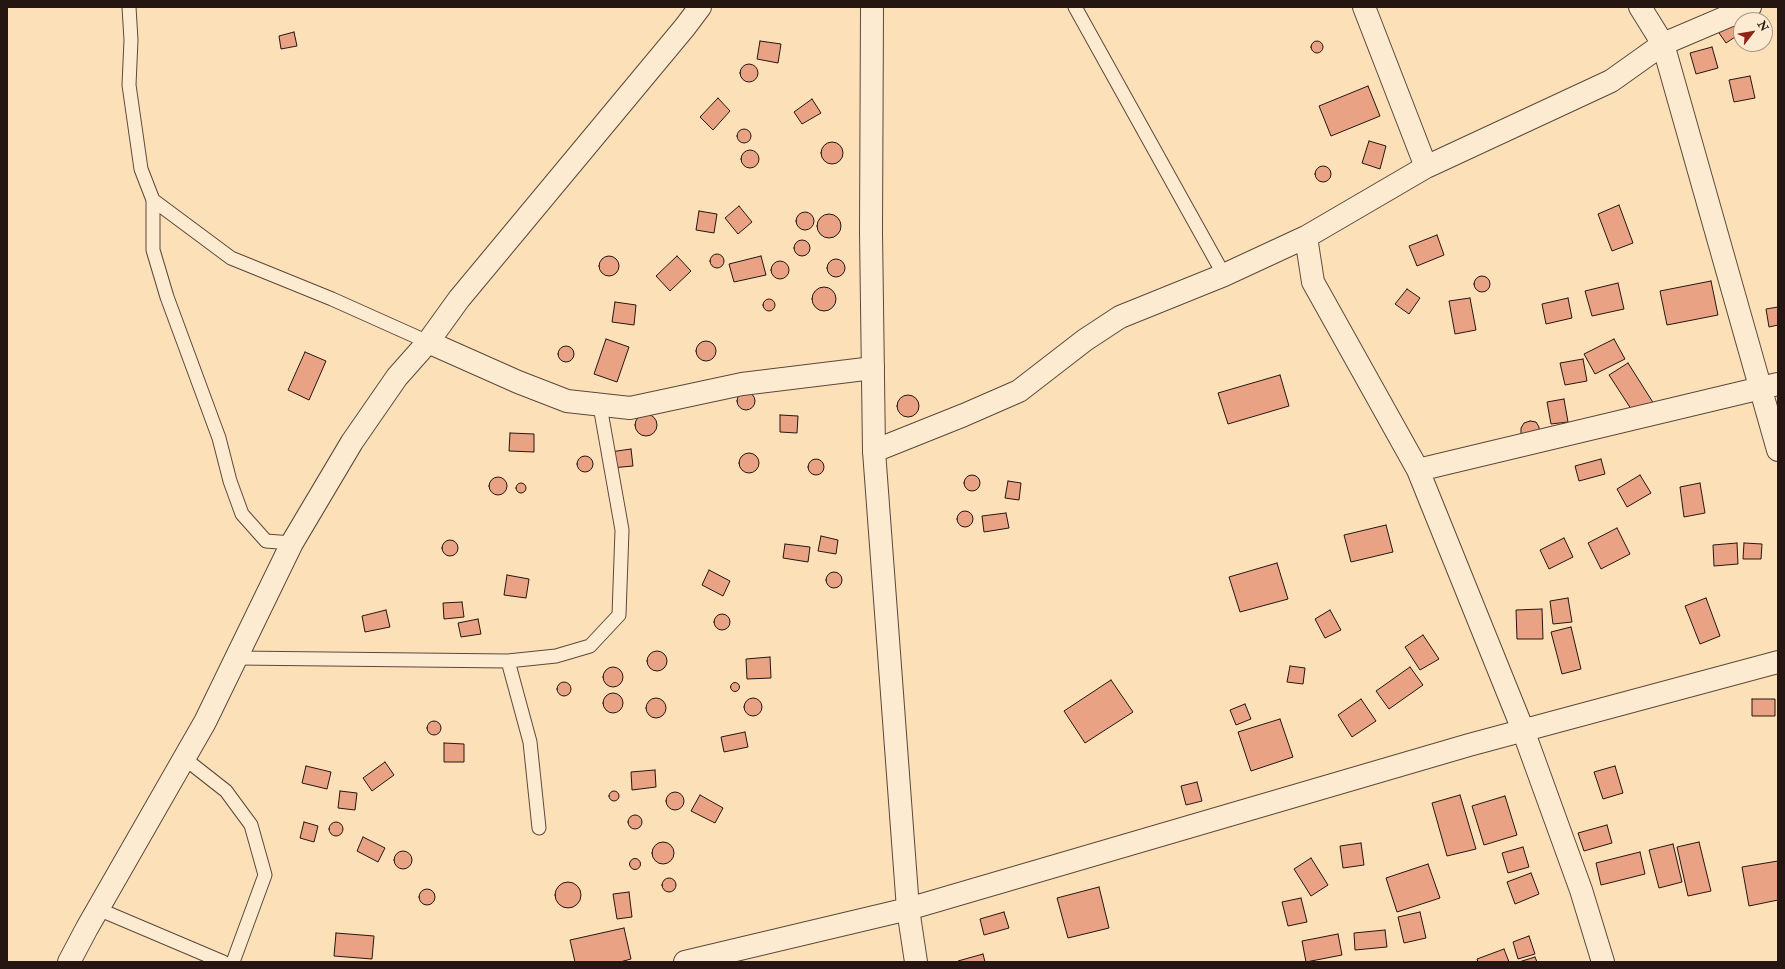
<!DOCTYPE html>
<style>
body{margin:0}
#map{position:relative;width:1785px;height:969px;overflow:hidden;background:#fce0b8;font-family:"IM FELL Double Pica",serif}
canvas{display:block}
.frame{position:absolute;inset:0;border:8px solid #251611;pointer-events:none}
.north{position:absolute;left:1733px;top:12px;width:40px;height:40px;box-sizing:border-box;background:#fdebd1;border:1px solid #a79684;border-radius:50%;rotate:59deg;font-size:11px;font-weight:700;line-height:16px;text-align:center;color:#251611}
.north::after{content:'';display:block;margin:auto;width:14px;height:18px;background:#8f2418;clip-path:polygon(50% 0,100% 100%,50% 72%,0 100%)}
</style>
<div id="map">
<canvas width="1785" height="969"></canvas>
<div class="frame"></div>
<div class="north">N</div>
</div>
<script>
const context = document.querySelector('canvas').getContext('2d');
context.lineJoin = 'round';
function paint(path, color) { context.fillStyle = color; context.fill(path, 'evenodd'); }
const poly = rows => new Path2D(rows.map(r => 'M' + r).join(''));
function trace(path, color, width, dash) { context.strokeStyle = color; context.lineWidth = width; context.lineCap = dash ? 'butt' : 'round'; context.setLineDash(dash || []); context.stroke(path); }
const building = poly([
 [1734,18,1741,28,1741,33,1726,43,1717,30,1734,18],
 [294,32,297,46,281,49,279,36,294,32],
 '1311 47a6 6 0 1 1 12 0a6 6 0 1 1-12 0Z',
 [760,41,781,44,778,63,757,59,760,41],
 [1712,47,1718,68,1696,74,1690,53,1712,47],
 '740 73a9 9 0 1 1 18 0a9 9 0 1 1-18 0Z',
 [1750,76,1755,98,1734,102,1729,80,1750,76],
 [1368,86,1380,116,1331,136,1319,106,1368,86],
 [718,98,730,111,713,130,700,117,718,98],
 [812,99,821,113,802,124,794,112,812,99],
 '737 136a7 7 0 1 1 14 0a7 7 0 1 1-14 0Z',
 [1369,141,1386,146,1380,169,1362,163,1369,141],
 '821 153a11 11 0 1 1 22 0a11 11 0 1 1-22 0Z',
 '741 159a9 9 0 1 1 18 0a9 9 0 1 1-18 0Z',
 '1315 174a8 8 0 1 1 16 0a8 8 0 1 1-16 0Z',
 [1619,205,1633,243,1612,251,1598,214,1619,205],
 [739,206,752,222,738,234,725,218,739,206],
 [699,211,717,214,714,233,696,230,699,211],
 '796 221a9 9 0 1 1 18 0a9 9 0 1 1-18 0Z',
 '817 226a12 12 0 1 1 24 0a12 12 0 1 1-24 0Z',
 [1437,235,1444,255,1417,266,1409,246,1437,235],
 '794 248a8 8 0 1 1 16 0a8 8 0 1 1-16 0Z',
 '710 261a7 7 0 1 1 14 0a7 7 0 1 1-14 0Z',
 '599 266a10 10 0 1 1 20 0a10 10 0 1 1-20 0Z',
 [677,256,691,271,670,291,656,276,677,256],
 [761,256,766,275,734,282,729,264,761,256],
 '827 268a9 9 0 1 1 18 0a9 9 0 1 1-18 0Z',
 '771 270a9 9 0 1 1 18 0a9 9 0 1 1-18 0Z',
 '1474 284a8 8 0 1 1 16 0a8 8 0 1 1-16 0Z',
 [1711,281,1718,315,1667,325,1660,291,1711,281],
 [1618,283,1624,309,1592,316,1585,291,1618,283],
 '812 299a12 12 0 1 1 24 0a12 12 0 1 1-24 0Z',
 [1407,289,1420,298,1409,314,1395,304,1407,289],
 [1470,298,1476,330,1455,334,1449,301,1470,298],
 [1568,298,1572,318,1546,324,1542,304,1568,298],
 '763 305a6 6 0 1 1 12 0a6 6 0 1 1-12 0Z',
 [615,302,636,305,634,325,612,322,615,302],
 [1778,307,1778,325,1769,327,1766,309,1778,307],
 [606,339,629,347,617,382,594,374,606,339],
 [1614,339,1625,359,1595,374,1584,354,1614,339],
 '696 351a10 10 0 1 1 20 0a10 10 0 1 1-20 0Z',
 '558 354a8 8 0 1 1 16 0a8 8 0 1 1-16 0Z',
 [305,352,326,361,309,400,288,390,305,352],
 [1583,359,1587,381,1565,385,1560,363,1583,359],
 [1628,363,1654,404,1635,415,1609,375,1628,363],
 [1280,375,1289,406,1228,424,1218,393,1280,375],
 '737 401a9 9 0 1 1 18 0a9 9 0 1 1-18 0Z',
 '897 406a11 11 0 1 1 22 0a11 11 0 1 1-22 0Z',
 [1564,399,1568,422,1551,424,1547,402,1564,399],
 '635 425a11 11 0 1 1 22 0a11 11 0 1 1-22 0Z',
 [780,415,798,416,797,433,780,432,780,415],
 [1530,421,1536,422,1539,427,1539,433,1525,438,1521,433,1521,428,1524,423,1530,421],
 [510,433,534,434,534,452,509,451,510,433],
 [631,449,633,466,611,468,610,452,631,449],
 '739 463a10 10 0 1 1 20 0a10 10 0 1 1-20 0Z',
 '577 464a8 8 0 1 1 16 0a8 8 0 1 1-16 0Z',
 '808 467a8 8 0 1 1 16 0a8 8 0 1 1-16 0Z',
 [1601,459,1605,474,1579,481,1575,466,1601,459],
 '964 483a8 8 0 1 1 16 0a8 8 0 1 1-16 0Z',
 [1640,475,1651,493,1627,507,1617,489,1640,475],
 '489 486a9 9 0 1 1 18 0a9 9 0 1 1-18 0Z',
 [1008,481,1021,483,1019,500,1005,498,1008,481],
 '516 488a5 5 0 1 1 10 0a5 5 0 1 1-10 0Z',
 [1700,483,1705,513,1684,517,1680,487,1700,483],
 '957 519a8 8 0 1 1 16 0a8 8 0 1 1-16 0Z',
 [1006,513,1009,528,984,532,982,516,1006,513],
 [1386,525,1393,552,1351,562,1344,535,1386,525],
 [1617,528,1630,554,1601,569,1588,543,1617,528],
 [821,536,838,540,836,554,818,551,821,536],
 [1564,538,1573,557,1549,569,1540,550,1564,538],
 '442 548a8 8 0 1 1 16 0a8 8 0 1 1-16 0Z',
 [1737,543,1738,564,1714,566,1713,545,1737,543],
 [1744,543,1762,544,1761,559,1743,559,1744,543],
 [785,544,810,547,808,562,783,558,785,544],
 [1277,563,1288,599,1240,612,1229,577,1277,563],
 [709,570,730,581,723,596,702,585,709,570],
 '826 580a8 8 0 1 1 16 0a8 8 0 1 1-16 0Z',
 [507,575,529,579,526,598,504,595,507,575],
 [1568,598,1572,622,1553,624,1550,601,1568,598],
 [1706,598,1720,636,1700,644,1685,606,1706,598],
 [462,602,464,617,444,619,443,603,462,602],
 [1542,609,1543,639,1517,639,1516,610,1542,609],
 [386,610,390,627,365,632,362,616,386,610],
 [1330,610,1341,630,1325,638,1315,619,1330,610],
 '714 622a8 8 0 1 1 16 0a8 8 0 1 1-16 0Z',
 [478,619,481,634,461,637,458,623,478,619],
 [1571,627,1581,669,1562,674,1551,632,1571,627],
 [1423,635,1439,659,1420,670,1405,647,1423,635],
 '647 661a10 10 0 1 1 20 0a10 10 0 1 1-20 0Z',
 [770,657,771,678,747,679,746,659,770,657],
 [1290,666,1305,668,1303,684,1287,682,1290,666],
 [1410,667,1423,685,1389,709,1376,691,1410,667],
 '603 677a10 10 0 1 1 20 0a10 10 0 1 1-20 0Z',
 [1111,680,1133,712,1085,743,1064,711,1111,680],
 '557 689a7 7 0 1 1 14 0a7 7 0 1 1-14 0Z',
 '730.5 687a4.5 4.5 0 1 1 9 0a4.5 4.5 0 1 1-9 0Z',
 '603 703a10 10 0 1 1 20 0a10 10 0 1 1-20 0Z',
 '744 707a9 9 0 1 1 18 0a9 9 0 1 1-18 0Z',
 '646 708a10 10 0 1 1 20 0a10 10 0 1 1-20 0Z',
 [1361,699,1376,721,1352,737,1338,715,1361,699],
 [1752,699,1775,699,1775,716,1752,716,1752,699],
 [1245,704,1251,719,1236,725,1230,710,1245,704],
 [1280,719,1293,757,1251,771,1238,732,1280,719],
 '427 728a7 7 0 1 1 14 0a7 7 0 1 1-14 0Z',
 [745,732,748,747,724,752,721,737,745,732],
 [444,743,464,744,464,762,444,762,444,743],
 [385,762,394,775,372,791,363,778,385,762],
 [306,766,331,772,327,789,302,783,306,766],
 [1615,766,1623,793,1603,799,1594,772,1615,766],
 [655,770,656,787,632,790,631,772,655,770],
 [1197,782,1202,801,1186,805,1181,786,1197,782],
 '609 796a5 5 0 1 1 10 0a5 5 0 1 1-10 0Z',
 [340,791,357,793,355,810,338,808,340,791],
 '666 801a9 9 0 1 1 18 0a9 9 0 1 1-18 0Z',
 [700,795,723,808,715,823,691,811,700,795],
 [1460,795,1476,849,1447,856,1432,803,1460,795],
 [1505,796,1517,835,1484,845,1472,806,1505,796],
 '628 822a7 7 0 1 1 14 0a7 7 0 1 1-14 0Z',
 [304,822,318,826,314,842,300,838,304,822],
 '329 829a7 7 0 1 1 14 0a7 7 0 1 1-14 0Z',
 [1607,825,1612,843,1584,851,1578,833,1607,825],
 [363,837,385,848,378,862,357,851,363,837],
 [1699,842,1711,891,1688,896,1677,847,1699,842],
 '652 853a11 11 0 1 1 22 0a11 11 0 1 1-22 0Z',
 [1361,843,1364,865,1343,868,1340,846,1361,843],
 [1673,844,1682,882,1659,888,1649,850,1673,844],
 [1523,847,1529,867,1508,873,1502,853,1523,847],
 '394 860a9 9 0 1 1 18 0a9 9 0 1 1-18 0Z',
 [1640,852,1645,874,1601,885,1596,863,1640,852],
 [1311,858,1328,885,1311,896,1294,869,1311,858],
 '629.5 864a5.5 5.5 0 1 1 11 0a5.5 5.5 0 1 1-11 0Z',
 [1778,861,1778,900,1749,906,1742,867,1778,861],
 [1428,864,1440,898,1397,912,1386,878,1428,864],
 [1531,873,1539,894,1515,904,1507,882,1531,873],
 '662 885a7 7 0 1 1 14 0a7 7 0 1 1-14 0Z',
 '555 895a13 13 0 1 1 26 0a13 13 0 1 1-26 0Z',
 [1099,887,1109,928,1068,938,1057,898,1099,887],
 '419 897a8 8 0 1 1 16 0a8 8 0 1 1-16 0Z',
 [629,892,632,917,617,919,613,894,629,892],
 [1301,898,1307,922,1288,926,1282,902,1301,898],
 [1004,912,1009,928,984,935,980,919,1004,912],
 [1420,912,1426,938,1404,943,1398,917,1420,912],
 [624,928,631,959,620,962,575,962,570,940,624,928],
 [1385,930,1387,947,1355,950,1354,933,1385,930],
 [336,933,374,936,372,959,334,956,336,933],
 [1338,934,1342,955,1306,962,1302,941,1338,934],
 [1529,936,1535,954,1518,959,1513,942,1529,936],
 [1504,949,1509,962,1478,962,1477,959,1504,949],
 [983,954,985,962,958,962,958,961,983,954],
 [1535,957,1537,962,1519,962,1535,957]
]);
const service = poly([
 [129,7,131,40,129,85,141,169,153,200],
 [1075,7,1224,275],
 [292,543,266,541,242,514,230,481,219,438,167,297,153,250,153,200,231,258,332,299,428,342],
 [237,658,508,661,556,656,590,646,619,615,622,530,600,406],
 [508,661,530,742,539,828],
 [184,758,226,791,251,825,265,875,233,962],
 [98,909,223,962]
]);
const minor = poly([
 [1364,7,1426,167],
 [1640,7,1663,44,1778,450],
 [1306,237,1313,282,1418,470,1523,730,1581,890,1603,962],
 [428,342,518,382,567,401,630,408,742,384,873,368],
 [874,451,964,415,1019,391,1085,340,1120,317,1224,275,1306,237,1426,167,1611,81,1663,44,1750,7],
 [1418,470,1778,384],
 [69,962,87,928,205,722,292,543,352,442,397,377,428,342,459,299,685,27,700,7],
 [685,962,908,909,1469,745,1778,662]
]);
const tertiary = poly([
 [872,7,871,232,874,451,908,909,916,962]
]);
paint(building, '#e9a284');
trace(building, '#251611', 1);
trace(service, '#5b483b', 15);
trace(minor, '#5b483b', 24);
trace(tertiary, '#5b483b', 24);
trace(service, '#fdebd1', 13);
trace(minor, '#fdebd1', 22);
trace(tertiary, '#fdebd1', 22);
</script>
